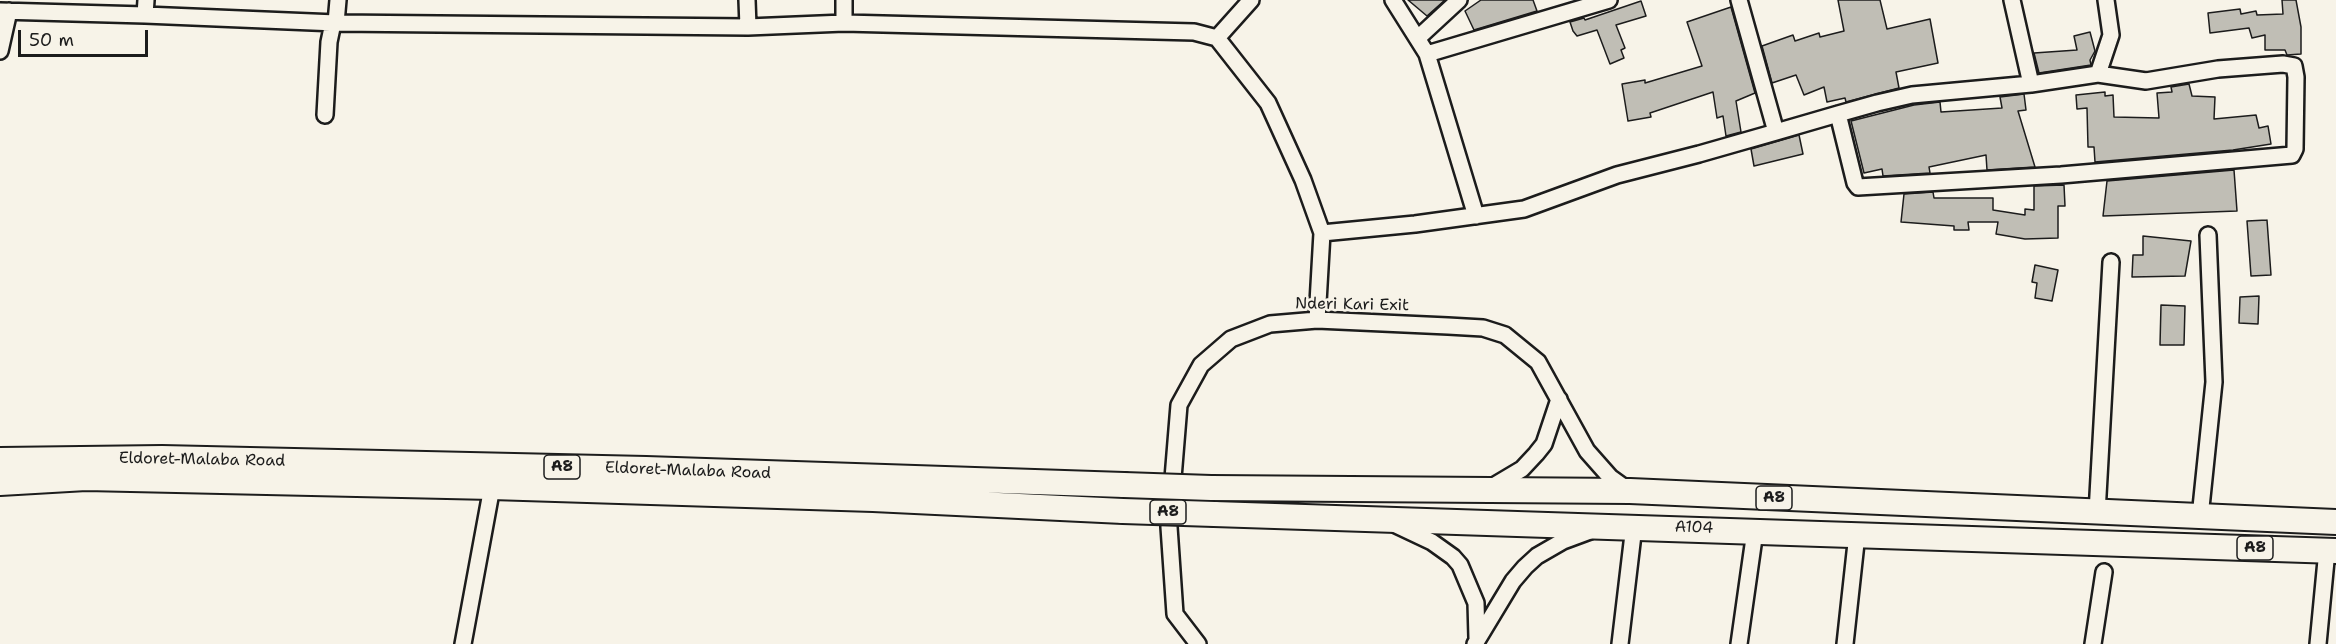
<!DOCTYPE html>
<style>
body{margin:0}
#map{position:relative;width:2336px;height:644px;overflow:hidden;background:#f7f3e8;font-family:"Shantell Sans",sans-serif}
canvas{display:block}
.scale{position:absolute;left:18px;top:30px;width:130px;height:27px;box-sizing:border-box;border:3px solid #1c1c1c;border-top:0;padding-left:8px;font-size:18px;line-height:21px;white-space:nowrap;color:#1c1c1c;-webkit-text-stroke:4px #f7f3e8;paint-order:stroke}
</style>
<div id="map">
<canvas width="2336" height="644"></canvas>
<div class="scale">50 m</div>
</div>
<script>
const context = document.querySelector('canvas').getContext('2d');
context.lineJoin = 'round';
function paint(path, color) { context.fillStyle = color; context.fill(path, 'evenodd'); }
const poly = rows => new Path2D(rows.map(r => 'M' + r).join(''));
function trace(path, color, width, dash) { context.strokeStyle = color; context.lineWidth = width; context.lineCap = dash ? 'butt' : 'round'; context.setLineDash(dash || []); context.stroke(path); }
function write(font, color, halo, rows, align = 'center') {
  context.font = font + ' "Shantell Sans",sans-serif'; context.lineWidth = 5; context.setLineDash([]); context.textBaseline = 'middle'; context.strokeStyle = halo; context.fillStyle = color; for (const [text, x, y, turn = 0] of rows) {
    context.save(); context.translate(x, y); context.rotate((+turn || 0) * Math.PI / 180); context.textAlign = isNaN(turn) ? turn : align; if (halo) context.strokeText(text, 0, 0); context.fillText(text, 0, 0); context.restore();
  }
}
const building = poly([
 [1408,0,1445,0,1427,16,1408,0],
 [1481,0,1533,0,1537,11,1474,30,1465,11,1481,0],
 [1838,0,1880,0,1887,29,1930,19,1938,63,1896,72,1899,88,1846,102,1845,98,1827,102,1824,87,1804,95,1796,75,1772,83,1762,46,1793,35,1795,41,1819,33,1820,37,1844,31,1838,0],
 [2282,0,2296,0,2301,27,2301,54,2287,55,2285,50,2265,50,2265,35,2252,38,2249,28,2210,33,2208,13,2240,9,2241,14,2256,11,2257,15,2283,14,2282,0],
 [1641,1,1646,16,1616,25,1625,48,1621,50,1624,58,1610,64,1597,30,1577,36,1573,31,1570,22,1584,18,1585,20,1641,1],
 [1731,7,1755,93,1736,101,1741,132,1726,136,1723,116,1717,118,1713,92,1650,113,1651,117,1628,121,1622,84,1645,80,1645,83,1702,66,1687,22,1731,7],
 [2090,32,2095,51,2090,60,2091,65,2039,73,2034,53,2077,50,2074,36,2090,32],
 [2189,84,2192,96,2215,97,2214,119,2256,115,2259,128,2268,126,2271,144,2233,150,2095,162,2094,147,2088,147,2087,108,2077,109,2076,95,2105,92,2105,96,2113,95,2114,117,2159,118,2157,93,2172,92,2171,87,2189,84],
 [2024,94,2026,110,2018,111,2035,167,1987,170,1986,155,1929,167,1930,173,1883,176,1882,169,1864,173,1851,121,1914,105,1940,102,1941,112,2002,108,2000,97,2024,94],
 [1799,135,1803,154,1754,166,1751,149,1799,135],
 [2234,170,2237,211,2103,216,2107,181,2234,170],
 [2064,185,2065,206,2058,206,2058,238,2025,239,1996,234,1998,222,1968,222,1969,230,1954,230,1954,226,1901,222,1904,194,1933,192,1934,198,1993,198,1993,210,2025,215,2025,209,2034,210,2034,186,2064,185],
 [2267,220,2271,275,2251,276,2247,221,2267,220],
 [2143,236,2191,241,2185,276,2132,277,2133,255,2143,255,2143,236],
 [2035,265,2058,270,2052,301,2035,298,2037,283,2032,282,2035,265],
 [2259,296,2258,324,2239,323,2240,297,2259,296],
 [2161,305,2185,306,2184,345,2160,345,2161,305]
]);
const minor = poly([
 [146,0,145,15,336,23,748,27,844,23,1194,32,1217,38,1268,103,1303,180,1322,233,1317,320],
 [747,0,748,27],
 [1393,0,1427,54,1476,216],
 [1739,0,1776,132],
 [2012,0,2031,84],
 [0,11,145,15],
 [336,23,338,0],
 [844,23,844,0],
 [1419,37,1459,0],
 [1217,38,1251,0],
 [0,51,9,11],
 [1427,54,1609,0],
 [2098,74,2111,35,2106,0],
 [325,115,329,42,333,23],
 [1322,233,1415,224,1524,209,1617,175,1699,154,1776,132,1838,114,1877,103,1912,95,2031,84,2098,74,2146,81,2218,69,2283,64,2294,66,2296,77,2295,149,2292,155,2061,175,1858,187,1855,183,1838,114],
 [1490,488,1522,469,1536,454,1544,444,1559,399],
 [2097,513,2111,262],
 [2200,517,2214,382,2208,235],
 [1396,525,1432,542,1453,557,1460,565,1476,603,1477,638],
 [463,644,492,487],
 [1198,644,1175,614,1169,527,1179,405,1201,365,1231,339,1270,324,1317,320,1448,326,1483,328,1505,335,1538,362,1587,451,1610,477,1628,490],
 [1475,644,1513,581,1525,567,1537,556,1563,541,1590,531],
 [1620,644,1634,526],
 [1739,644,1755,531],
 [1845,644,1857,534],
 [2093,644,2104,572],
 [2318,644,2327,550]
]);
const trunk = poly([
 [0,460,162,458,646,469,1124,485],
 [0,483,86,478,492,487,873,499,1123,511],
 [1211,488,1630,491,2336,522],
 [1214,514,2336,551]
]);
const trunkBridge = poly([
 [1124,485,1211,488],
 [1123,511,1214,514]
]);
const shields = [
 [562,467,36],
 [1774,498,36],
 [1168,512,36],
 [2255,548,36]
];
const shieldNames = [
 ["A8",562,467],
 ["A8",1774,498],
 ["A8",1168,512],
 ["A8",2255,548]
];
const streetNames = [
 ["Nderi Kari Exit",1352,305,1],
 ["Eldoret-Malaba Road",202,460,1],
 ["Eldoret-Malaba Road",688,471,2],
 ["A104",1694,528,2]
];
paint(building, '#c0beb5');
trace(building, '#1c1c1c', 1.5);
trace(minor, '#1c1c1c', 20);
trace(trunk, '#1c1c1c', 28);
trace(minor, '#f7f3e8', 15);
trace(trunk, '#f7f3e8', 24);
trace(trunkBridge, '#1c1c1c', 28, []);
trace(trunkBridge, '#f7f3e8', 24);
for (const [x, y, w] of shields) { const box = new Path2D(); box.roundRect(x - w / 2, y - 12, w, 24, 4.5); context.fillStyle = '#f7f3e8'; context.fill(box); trace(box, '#1c1c1c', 1.5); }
write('bold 15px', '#1c1c1c', null, shieldNames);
write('16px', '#1c1c1c', '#f7f3e8', streetNames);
</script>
